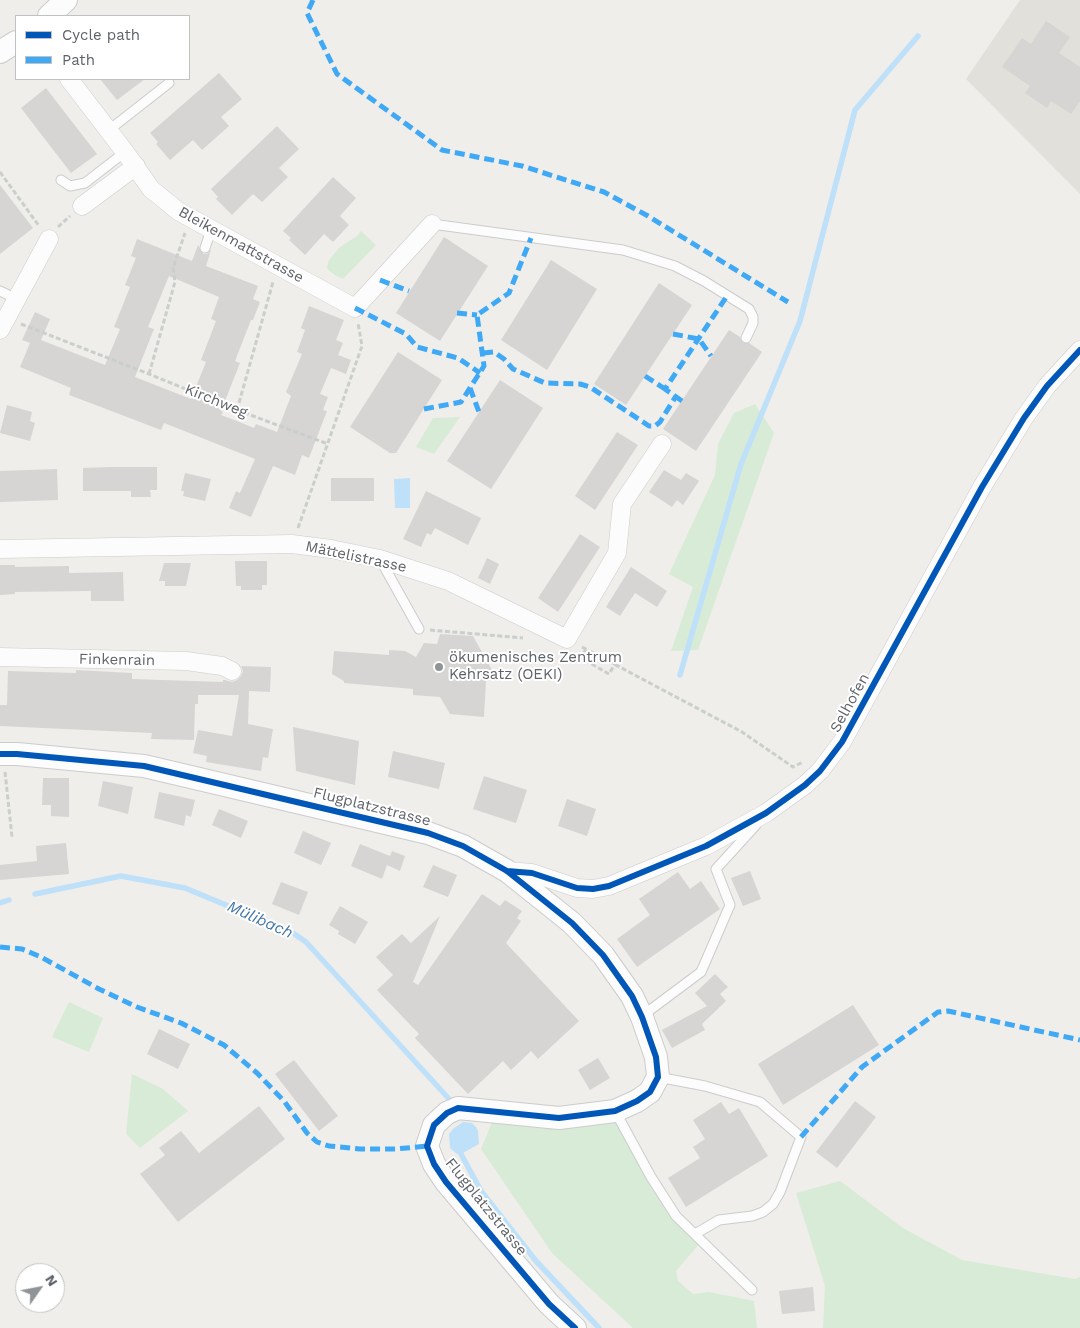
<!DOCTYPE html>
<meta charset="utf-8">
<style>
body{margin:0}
#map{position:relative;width:1080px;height:1328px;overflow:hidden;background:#efeeea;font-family:"Work Sans",sans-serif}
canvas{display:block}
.legend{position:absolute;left:15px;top:15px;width:175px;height:65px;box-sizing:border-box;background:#fff;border:1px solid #bfc1c3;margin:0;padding:6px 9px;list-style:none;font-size:15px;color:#5f6368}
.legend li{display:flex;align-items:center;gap:10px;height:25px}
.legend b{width:25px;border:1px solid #bfc1c3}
.north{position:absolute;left:15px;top:1263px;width:50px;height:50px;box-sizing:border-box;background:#fff;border:1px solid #bfc1c3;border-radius:50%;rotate:57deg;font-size:14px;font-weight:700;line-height:20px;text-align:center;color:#5f6368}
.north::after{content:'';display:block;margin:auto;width:18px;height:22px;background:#919496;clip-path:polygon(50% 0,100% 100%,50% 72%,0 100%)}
</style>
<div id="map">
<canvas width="1080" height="1328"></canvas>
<ul class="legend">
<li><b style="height:6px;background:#0057b8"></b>Cycle path</li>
<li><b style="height:6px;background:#3fa9f5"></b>Path</li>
</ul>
<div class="north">N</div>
</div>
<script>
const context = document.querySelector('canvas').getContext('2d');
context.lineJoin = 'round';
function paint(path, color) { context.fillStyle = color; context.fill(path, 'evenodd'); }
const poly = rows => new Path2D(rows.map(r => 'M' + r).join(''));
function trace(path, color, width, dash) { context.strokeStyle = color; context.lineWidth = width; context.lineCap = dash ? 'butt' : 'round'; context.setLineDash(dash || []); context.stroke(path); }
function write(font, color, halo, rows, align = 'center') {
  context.font = font + ' "Work Sans",sans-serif'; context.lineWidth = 4; context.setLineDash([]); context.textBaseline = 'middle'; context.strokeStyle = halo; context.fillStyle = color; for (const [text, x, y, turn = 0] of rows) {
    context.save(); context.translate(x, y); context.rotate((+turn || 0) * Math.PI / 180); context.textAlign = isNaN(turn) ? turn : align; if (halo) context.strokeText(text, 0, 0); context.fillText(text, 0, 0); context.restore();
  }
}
const education = poly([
 [1020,0,1080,0,1080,194,966,79]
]);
const green = poly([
 [361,231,376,245,345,277,343,279,335,275,328,270,327,267,329,260,340,247,357,236],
 [755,404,774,433,698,650,671,651,693,587,669,574,715,475,718,444,734,413],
 [460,417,434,454,416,447,433,418],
 [69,1002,103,1018,89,1052,52,1037],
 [132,1074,163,1089,188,1111,140,1148,126,1134],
 [497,1110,615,1112,675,1217,700,1243,676,1271,678,1281,693,1294,709,1292,754,1301,757,1328,633,1328,552,1253,481,1149],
 [840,1181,903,1228,962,1260,1075,1279,1080,1277,1080,1328,823,1328,825,1286,796,1193]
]);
const water = poly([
 [410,478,410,508,395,508,394,479],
 [463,1122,472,1123,476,1127,478,1131,479,1144,461,1154,457,1154,450,1148,449,1134,454,1128]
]);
const stream = poly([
 [680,675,741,464,800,321,855,110,918,36],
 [35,894,121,876,185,888,293,933,306,942,450,1100],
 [0,903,9,900],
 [461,1146,461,1154,481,1191,536,1261,599,1328]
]);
const building = poly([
 [1046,21,1070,37,1059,53,1080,67,1080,101,1071,114,1051,101,1047,108,1025,93,1030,86,1002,67,1022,38,1031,44],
 [219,73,242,99,221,117,229,126,202,150,193,140,170,160,156,144,158,142,150,133],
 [100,79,145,79,117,100],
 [46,88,97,154,71,173,21,108],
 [277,126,299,149,279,168,288,177,262,202,253,194,232,215,216,199,218,197,211,189],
 [333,177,356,198,340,216,349,225,333,242,324,234,305,255,289,240,291,238,283,231],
 [0,185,33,228,0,254],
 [444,237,488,266,440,341,396,313],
 [137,239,192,261,198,245,203,254,207,254,211,250,206,266,258,286,253,299,260,302,253,320,251,320,235,361,240,363,221,411,223,412,221,415,237,421,254,428,256,424,277,432,291,396,286,392,302,354,297,352,305,330,301,328,309,306,344,320,336,340,343,343,338,355,351,360,346,374,331,368,320,394,328,397,323,410,327,411,309,458,302,455,295,475,273,466,251,517,229,508,236,491,240,493,255,459,164,423,161,430,85,401,69,395,71,388,20,367,30,343,22,340,35,312,50,319,41,340,105,365,120,329,114,327,130,287,125,285,136,258,131,256],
 [169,276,219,297,211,319,216,321,201,360,206,362,191,399,135,377,154,329,148,327],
 [551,260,597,289,547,370,501,340],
 [659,283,692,305,626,405,594,384],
 [729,330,740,337,743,343,749,343,762,352,696,451,663,429],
 [398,352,442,380,396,453,390,453,350,427],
 [500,380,543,408,491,489,447,461],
 [7,405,32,412,30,421,35,423,30,441,0,433],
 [617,432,638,445,595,510,575,496],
 [110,467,157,467,157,490,150,490,151,497,131,497,131,491,83,491,83,468],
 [57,469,58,500,0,502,0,471],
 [664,470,681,480,686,473,699,481,683,505,677,500,672,507,649,492],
 [185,473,211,479,205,501,183,496,184,491,181,491],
 [331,478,374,478,374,501,331,501],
 [426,491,481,518,468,545,435,528,431,535,427,533,421,547,403,539],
 [580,534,600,547,558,612,538,598],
 [487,558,499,564,490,584,478,578],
 [235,561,267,561,267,585,262,585,262,590,241,590,241,586,236,586],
 [164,563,191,563,186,586,165,586,165,581,159,581],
 [0,565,15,565,15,567,69,566,69,573,123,572,124,601,91,601,91,591,15,592,15,594,0,595],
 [631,567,667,591,657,607,635,593,620,616,606,607],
 [440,634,473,636,498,681,486,680,484,717,450,714,440,697,413,695,413,689,344,683,344,681,332,674,334,651,389,655,389,650,405,651,416,657,424,643,437,644],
 [241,666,271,667,270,692,249,691,248,724,273,729,268,758,263,757,261,771,206,762,207,756,193,753,198,730,232,736,239,695,198,695,198,704,195,704,194,740,151,739,152,733,0,726,0,705,7,705,8,671,76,673,76,670,132,673,132,679,223,682,223,680,225,680,232,682,237,680,241,676,243,671],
 [293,727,359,741,355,785,296,771],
 [393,751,445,763,439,789,388,777],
 [484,776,527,790,516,823,473,809],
 [43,778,69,778,69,817,51,816,51,805,42,805],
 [103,781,133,787,128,814,98,806],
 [159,792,195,800,191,817,186,815,184,826,154,818],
 [567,799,596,809,587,836,558,826],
 [219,809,248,821,241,838,212,825],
 [303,831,331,843,321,865,294,853],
 [66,843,69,874,0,880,0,865,37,861,36,846],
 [360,844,390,856,392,851,405,856,400,871,387,865,382,879,351,866],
 [433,865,457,875,448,897,423,887],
 [750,871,761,899,743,906,731,878],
 [678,872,690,889,701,881,720,909,637,967,617,939,650,915,639,899],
 [281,882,308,892,299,915,272,904],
 [482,894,500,906,505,900,522,911,517,918,521,921,506,943,579,1021,538,1059,531,1051,511,1070,503,1061,468,1094,415,1038,419,1034,377,990,393,975,376,957,402,934,411,943,440,916,413,982,418,985],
 [340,906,368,922,355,944,338,934,339,931,329,925],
 [715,974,728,987,720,994,726,1001,702,1024,705,1030,672,1048,662,1030,707,1006,695,993],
 [853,1005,879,1045,783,1105,758,1064],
 [159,1029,190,1044,178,1069,147,1054],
 [598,1058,610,1078,590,1090,578,1070],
 [294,1060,338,1116,319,1131,275,1074],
 [855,1101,876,1117,837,1168,816,1152],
 [721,1102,729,1114,739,1108,768,1156,686,1207,668,1178,700,1158,693,1147,705,1139,693,1120],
 [259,1106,285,1139,178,1222,140,1174,165,1155,159,1148,181,1131,199,1153],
 [813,1287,815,1311,782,1314,779,1291]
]);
const path = poly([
 [0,172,39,226],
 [58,227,70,216],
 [21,324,149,374,237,410,328,444],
 [149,374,175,282,173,268,185,233],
 [237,410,273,282],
 [298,528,362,346,358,323],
 [430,630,523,638],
 [582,647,742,732,793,767,803,762],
 [586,649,581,658,609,674,615,664],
 [5,772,12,837]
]);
const service = poly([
 [109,130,169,83],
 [61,180,70,186,85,183,125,152],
 [432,224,623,250,675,266,704,281,749,309,753,317,753,323,746,338],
 [205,248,211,230],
 [0,291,17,299],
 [381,561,419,629],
 [642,1016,701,972,730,905,716,869,756,825],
 [658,1077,705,1086,760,1102,801,1137,780,1192,773,1204,763,1212,752,1216,719,1220,695,1234],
 [615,1111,651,1177,676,1216,752,1290]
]);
const minor = poly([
 [69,79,125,152,151,189,178,211,355,308,432,224],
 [82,206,136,166],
 [0,330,49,239],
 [0,549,292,544,331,549,380,559,448,581,567,639,617,553,622,504,662,444],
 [0,657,186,661,222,666,232,671],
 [507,871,532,873,577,888,593,889,609,886,706,846,766,813,805,785,820,771,842,742,982,487,1024,418,1047,386,1080,350]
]);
const tertiary = poly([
 [49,16,66,0],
 [0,52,16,42],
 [0,754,17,754,144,766,428,833,463,846,507,871,572,923,603,955,632,996,642,1017,656,1057,658,1077,650,1092,637,1101,615,1111,559,1118,458,1108,447,1113,434,1125,427,1146,434,1164,446,1182,549,1304,575,1328]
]);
const quiet = poly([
 [313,0,307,13,337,74,442,150,522,166,604,192,648,216,788,302],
 [380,280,409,291],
 [355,308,406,334,417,347,458,358,480,373],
 [457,313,477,315],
 [673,334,699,339,711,356],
 [483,353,494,352,504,359,513,369,545,383,580,384,590,387,649,426,655,426,660,422,676,396],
 [645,376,665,389],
 [470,388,479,412],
 [682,401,665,389,727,296],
 [424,409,461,402,484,366,477,315,509,293,531,238],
 [0,947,22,949,41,957,99,989,137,1007,181,1023,224,1045,257,1073,284,1101,307,1133,317,1142,329,1146,360,1149,396,1149,427,1146],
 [801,1137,862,1067,938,1012,948,1011,1080,1040]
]);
const cycleway = poly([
 [0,754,17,754,144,766,428,833,463,846,507,871,572,923,603,955,632,996,642,1017,656,1057,658,1077,650,1092,637,1101,615,1111,559,1118,458,1108,447,1113,434,1125,427,1146,434,1164,446,1182,549,1304,575,1328],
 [507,871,532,873,577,888,593,889,609,886,706,846,766,813,805,785,820,771,842,742,982,487,1024,418,1047,386,1080,350]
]);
const markers = [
 [439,667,5,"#919496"]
];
const streetNames = [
 ["Bleikenmattstrasse",241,245,29],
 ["Kirchweg",216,401,22],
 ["Mättelistrasse",356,557,12],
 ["Finkenrain",117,660,1],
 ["Selhofen",850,703,-61],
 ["Flugplatzstrasse",372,807,14],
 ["Flugplatzstrasse",486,1207,51]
];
const poiNames = [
 ["ökumenisches Zentrum",449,658],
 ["Kehrsatz (OEKI)",449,675]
];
const waterNames = [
 ["Mülibach",260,920,24]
];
paint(education, '#e2e0da');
paint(green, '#d8ebd6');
paint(water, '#bfe0f9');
trace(stream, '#bfe0f9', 5.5);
paint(building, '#d6d5d3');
trace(service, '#cbcccc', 11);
trace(minor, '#cbcccc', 19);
trace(tertiary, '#cbcccc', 24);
trace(path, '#cacfcc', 3, [5, 2.5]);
trace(service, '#fdfcfc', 9);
trace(minor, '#fdfcfc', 18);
trace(tertiary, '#fdfcfc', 22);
trace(quiet, '#3fa9f5', 5, [10, 5]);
trace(cycleway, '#0057b8', 6);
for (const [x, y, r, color] of markers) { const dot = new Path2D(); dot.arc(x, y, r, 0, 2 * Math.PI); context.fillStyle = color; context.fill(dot); trace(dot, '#fff', 2); }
write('15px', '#5f6368', '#fff', streetNames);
write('15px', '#5f6368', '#fff', poiNames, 'left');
write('italic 16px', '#4174aa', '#fff', waterNames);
</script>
